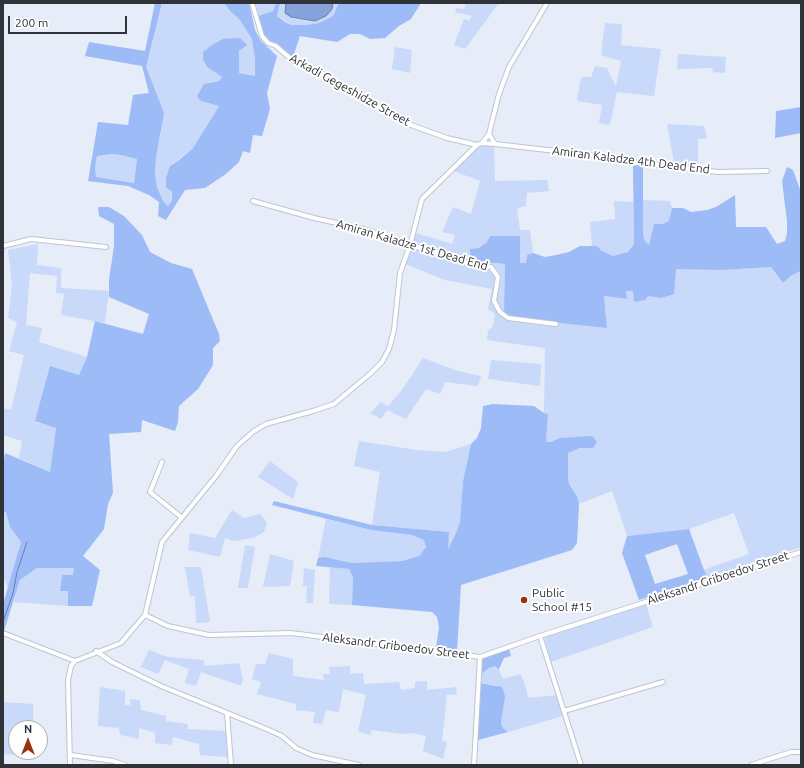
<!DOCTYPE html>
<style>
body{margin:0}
#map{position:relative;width:804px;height:768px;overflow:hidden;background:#e6ecf8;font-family:Ubuntu,sans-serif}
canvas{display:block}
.frame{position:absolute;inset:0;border:4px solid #2f3236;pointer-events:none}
.north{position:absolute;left:8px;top:720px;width:40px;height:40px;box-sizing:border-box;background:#fff;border:1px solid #acadaf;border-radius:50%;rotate:0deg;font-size:11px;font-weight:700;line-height:16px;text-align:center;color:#2f3236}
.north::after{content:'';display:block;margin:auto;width:14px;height:18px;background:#993215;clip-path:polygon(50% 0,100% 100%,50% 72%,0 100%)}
.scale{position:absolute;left:8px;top:16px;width:119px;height:18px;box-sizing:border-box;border:2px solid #2f3236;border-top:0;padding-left:5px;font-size:12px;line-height:14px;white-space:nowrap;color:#2f3236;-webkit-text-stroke:3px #fff;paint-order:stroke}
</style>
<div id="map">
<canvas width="804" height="768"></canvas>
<div class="frame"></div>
<div class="north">N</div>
<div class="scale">200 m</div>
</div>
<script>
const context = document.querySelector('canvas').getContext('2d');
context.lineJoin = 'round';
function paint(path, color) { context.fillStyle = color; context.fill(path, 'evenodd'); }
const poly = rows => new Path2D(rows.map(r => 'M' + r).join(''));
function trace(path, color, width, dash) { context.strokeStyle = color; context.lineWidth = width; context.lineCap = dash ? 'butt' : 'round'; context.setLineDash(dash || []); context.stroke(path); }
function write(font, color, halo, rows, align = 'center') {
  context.font = font + ' Ubuntu,sans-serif'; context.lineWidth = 4; context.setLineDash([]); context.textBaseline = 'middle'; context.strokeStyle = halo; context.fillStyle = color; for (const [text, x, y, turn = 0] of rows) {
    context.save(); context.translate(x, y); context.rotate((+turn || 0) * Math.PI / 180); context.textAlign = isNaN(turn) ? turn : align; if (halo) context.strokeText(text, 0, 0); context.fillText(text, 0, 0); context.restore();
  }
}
const green = poly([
 [162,3,224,3,230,11,240,20,252,39,255,60,255,76,239,73,239,51,207,67,222,77,219,81,204,84,201,101,219,106,193,148,170,166,172,201,168,206,163,201,157,187,155,175,156,158,161,133,146,67],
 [255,3,276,3,273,11,258,16],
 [280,3,286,3,291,17,315,21,332,9,333,3,339,3,333,16,320,23,306,25,291,25,277,16],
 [466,3,499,3,465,49,454,45,464,19,469,21,472,16,455,12,456,8,464,9],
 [605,23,622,24,621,45,661,49,654,96,617,92,610,125,599,123,602,105,577,101,581,77,591,77,595,66,607,68,616,86,621,61,601,55],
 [395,47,412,50,410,73,392,69],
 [678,54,726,57,725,73,713,72,712,68,677,69],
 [667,124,704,126,707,138,698,139,698,167,674,163],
 [480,145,494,145,495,181,547,180,549,191,527,193,526,206,517,208,520,230,530,230,533,253,527,255,526,263,520,263,520,236,487,242,479,248,470,249,475,261,505,264,504,311,607,328,604,296,626,299,626,291,633,291,634,302,648,296,661,298,675,268,722,270,771,267,783,283,792,275,801,271,801,547,707,578,703,570,749,554,734,513,689,529,627,536,612,491,579,504,577,496,569,484,568,477,568,452,580,448,593,448,560,438,551,442,546,442,548,414,544,413,545,348,487,340,488,331,493,326,495,314,488,309,492,289,445,280,405,264,416,233,452,244,455,235,442,232,453,207,471,214,480,181,454,171,472,152],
 [112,154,121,155,137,159,134,183,96,177,95,167,97,156],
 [643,200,670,201,672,208,670,221,663,225,654,224,649,245,645,241,643,235],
 [614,201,633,202,634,244,628,252,613,256,602,251,597,246,592,246,590,222,615,219],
 [38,244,37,265,61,268,61,288,109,291,105,323,61,315,64,294,56,293,57,276,30,273,26,325,42,328,39,342,87,357,79,375,50,367,36,422,56,427,50,472,19,458,22,441,3,435,3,408,11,410,24,355,9,351,17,323,8,318,12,285,8,250],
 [423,358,458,371,481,376,478,386,445,382,440,394,426,389,406,419,387,410,381,419,370,413,381,402,388,406,402,390],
 [491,360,541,364,540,386,488,379],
 [359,441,417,450,445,452,471,444,463,481,460,522,456,533,447,550,449,532,372,525,380,472,354,466],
 [270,461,298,482,293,499,258,477],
 [232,510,244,518,260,514,267,522,264,532,253,538,234,541,225,538,220,557,188,550,190,533,215,538],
 [3,512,6,512,10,527,21,542,8,588,3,577],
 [326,519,371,530,412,535,424,540,426,547,419,556,402,561,352,563,331,558,318,558],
 [245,545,255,547,248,588,238,588],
 [270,554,294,561,290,586,263,587],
 [185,567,201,567,210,622,196,623,195,596,190,597],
 [330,567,349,569,353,577,352,605,329,604],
 [37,568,74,568,73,576,62,575,60,590,68,591,68,606,14,602,20,580],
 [304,568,315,570,313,603,306,603,307,586,303,586],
 [646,604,653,627,551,662,545,640,546,636],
 [149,650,168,657,204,660,205,666,239,663,243,680,241,686,201,672,196,686,185,683,189,669,165,660,158,674,141,667],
 [269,653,293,659,293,676,324,680,323,674,330,674,329,667,350,666,350,674,363,673,364,684,399,682,401,690,415,688,415,682,427,681,427,690,456,687,457,695,447,694,442,741,447,742,443,759,423,751,426,736,412,733,402,734,372,730,370,735,358,731,366,695,343,689,339,712,326,710,322,724,313,723,315,712,296,710,296,704,257,694,261,682,252,679,256,664,265,664],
 [495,666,499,669,503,679,521,674,526,688,528,698,557,695,563,716,508,732,503,728,501,723,503,707,496,685,480,683,481,674,489,668],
 [100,687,125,691,125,705,130,705,130,699,140,700,141,710,166,716,166,721,188,724,187,729,226,731,228,757,200,755,199,744,173,737,172,745,155,743,155,733,139,728,139,739,120,735,119,728,98,726],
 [3,702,33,704,33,728,16,728,16,752,33,752,33,756,3,754]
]);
const forest = poly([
 [155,3,162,3,146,67,164,113,156,158,155,175,157,187,163,201,168,206,172,201,172,192,166,187,166,178,170,166,179,160,193,148,219,106,201,101,197,96,204,84,219,81,222,77,207,67,203,59,203,52,212,45,223,39,240,38,247,45,239,51,239,73,255,76,255,60,252,39,240,20,230,11,224,3,249,3,255,30,261,41,277,56,267,93,270,109,262,136,253,135,250,153,243,151,239,162,226,174,205,188,185,190,166,220,158,216,159,202,149,195,128,186,88,181,98,122,128,125,133,95,149,93,142,66,85,56,89,42,145,51],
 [112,154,121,155,137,159,134,183,96,177,95,167,97,156],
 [276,3,280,3,277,16,285,22,291,25,306,25,319,23,333,16,339,3,421,3,411,19,399,26,385,38,370,39,360,34,350,34,337,42,300,36,293,57,278,45,268,41,264,37,258,16,273,11],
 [801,107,801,133,775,138,776,111],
 [633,165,643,166,643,235,645,241,649,245,654,224,663,224,669,221,672,208,683,208,691,212,707,210,716,207,735,195,736,227,766,227,777,244,785,241,787,233,787,221,782,181,787,167,793,170,801,192,801,271,792,275,783,283,771,267,722,270,676,269,674,294,661,298,648,296,645,300,634,302,633,291,626,291,627,299,604,296,607,328,513,318,504,311,505,264,475,261,470,256,470,249,479,248,487,242,490,236,520,236,520,263,526,263,527,255,533,253,545,257,556,255,569,252,580,246,597,246,602,251,613,256,628,252,634,244],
 [98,207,109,207,124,216,142,235,150,252,171,263,192,269,219,334,220,341,213,348,213,365,198,389,179,406,178,422,175,431,142,420,141,432,109,434,113,493,108,504,104,529,83,556,100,570,92,606,68,606,68,591,60,591,62,575,73,575,74,568,37,568,20,580,4,631,3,604,21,542,10,527,6,512,3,512,3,470,5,453,50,472,56,428,35,421,50,366,79,375,87,357,95,321,143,334,149,314,109,297,109,279,114,246,114,224,99,216],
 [493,404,534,406,544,413,548,414,546,442,551,442,560,438,592,436,597,442,593,448,580,448,568,453,568,477,569,484,577,496,579,504,577,543,572,550,461,585,457,651,436,648,439,627,437,617,432,612,352,605,353,577,349,569,316,566,318,558,325,557,352,563,402,561,419,556,426,547,424,540,412,535,371,530,272,505,274,501,372,525,449,532,448,549,456,533,460,522,463,481,471,444,477,438,481,428,483,406],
 [689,529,707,578,639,600,622,553,627,536],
 [677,544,688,574,655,584,645,555],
 [509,648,511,656,504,658,499,669,495,666,489,668,481,674,482,658],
 [480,683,502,687,505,696,501,723,503,728,508,732,478,740]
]);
const water = poly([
 [286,3,333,3,332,9,326,16,315,21,291,17,285,13,286,3]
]);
const stream = poly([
 [3,622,13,593,17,572,27,542]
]);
const minor = poly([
 [252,3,262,36,268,43,276,46,292,60,323,74,411,125,447,138,477,145],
 [489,134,495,144,591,155,638,163,718,172,767,171],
 [482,143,495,144],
 [253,201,314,218,364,229,469,264,491,267,498,277,494,301,500,312,508,318,556,324],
 [3,246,31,239,106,247],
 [162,462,150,492,181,517],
 [145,615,168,626,209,635,291,633,480,657,540,636,801,552],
 [3,633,75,661],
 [540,636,581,765],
 [96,651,112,662,161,686,269,730,282,736,296,748,312,755,359,765],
 [564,711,663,682],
 [227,713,231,765],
 [71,755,113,761,125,765],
 [70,765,68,680,71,666,75,661,121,643,145,615,162,542,216,476,237,446,254,431,266,424,313,411,334,404,371,373,382,362,389,349,394,330,400,273,410,245,422,199,477,145,482,143,489,134,499,94,509,67,547,3],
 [474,765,480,657],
 [751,765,791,752,801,752]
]);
const markers = [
 [524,600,4,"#993215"]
];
const streetNames = [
 ["Arkadi Gegeshidze Street",350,90,29],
 ["Amiran Kaladze 4th Dead End",631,160,7],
 ["Amiran Kaladze 1st Dead End",412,245,16],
 ["Aleksandr Griboedov Street",718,578,-18],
 ["Aleksandr Griboedov Street",396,646,7]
];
const poiNames = [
 ["Public",532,593],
 ["School #15",532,607]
];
paint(green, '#c8d9fa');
paint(forest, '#9dbbf6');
paint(water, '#85a2db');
trace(water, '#6b80aa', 1);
trace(stream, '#6b80aa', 1);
trace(minor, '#bfc5d0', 6);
trace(minor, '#fff', 4);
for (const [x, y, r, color] of markers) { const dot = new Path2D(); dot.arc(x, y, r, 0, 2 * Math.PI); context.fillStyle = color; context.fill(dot); trace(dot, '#fff', 1.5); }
write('12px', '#2f3236', '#fff', streetNames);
write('12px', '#2f3236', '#fff', poiNames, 'left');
</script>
